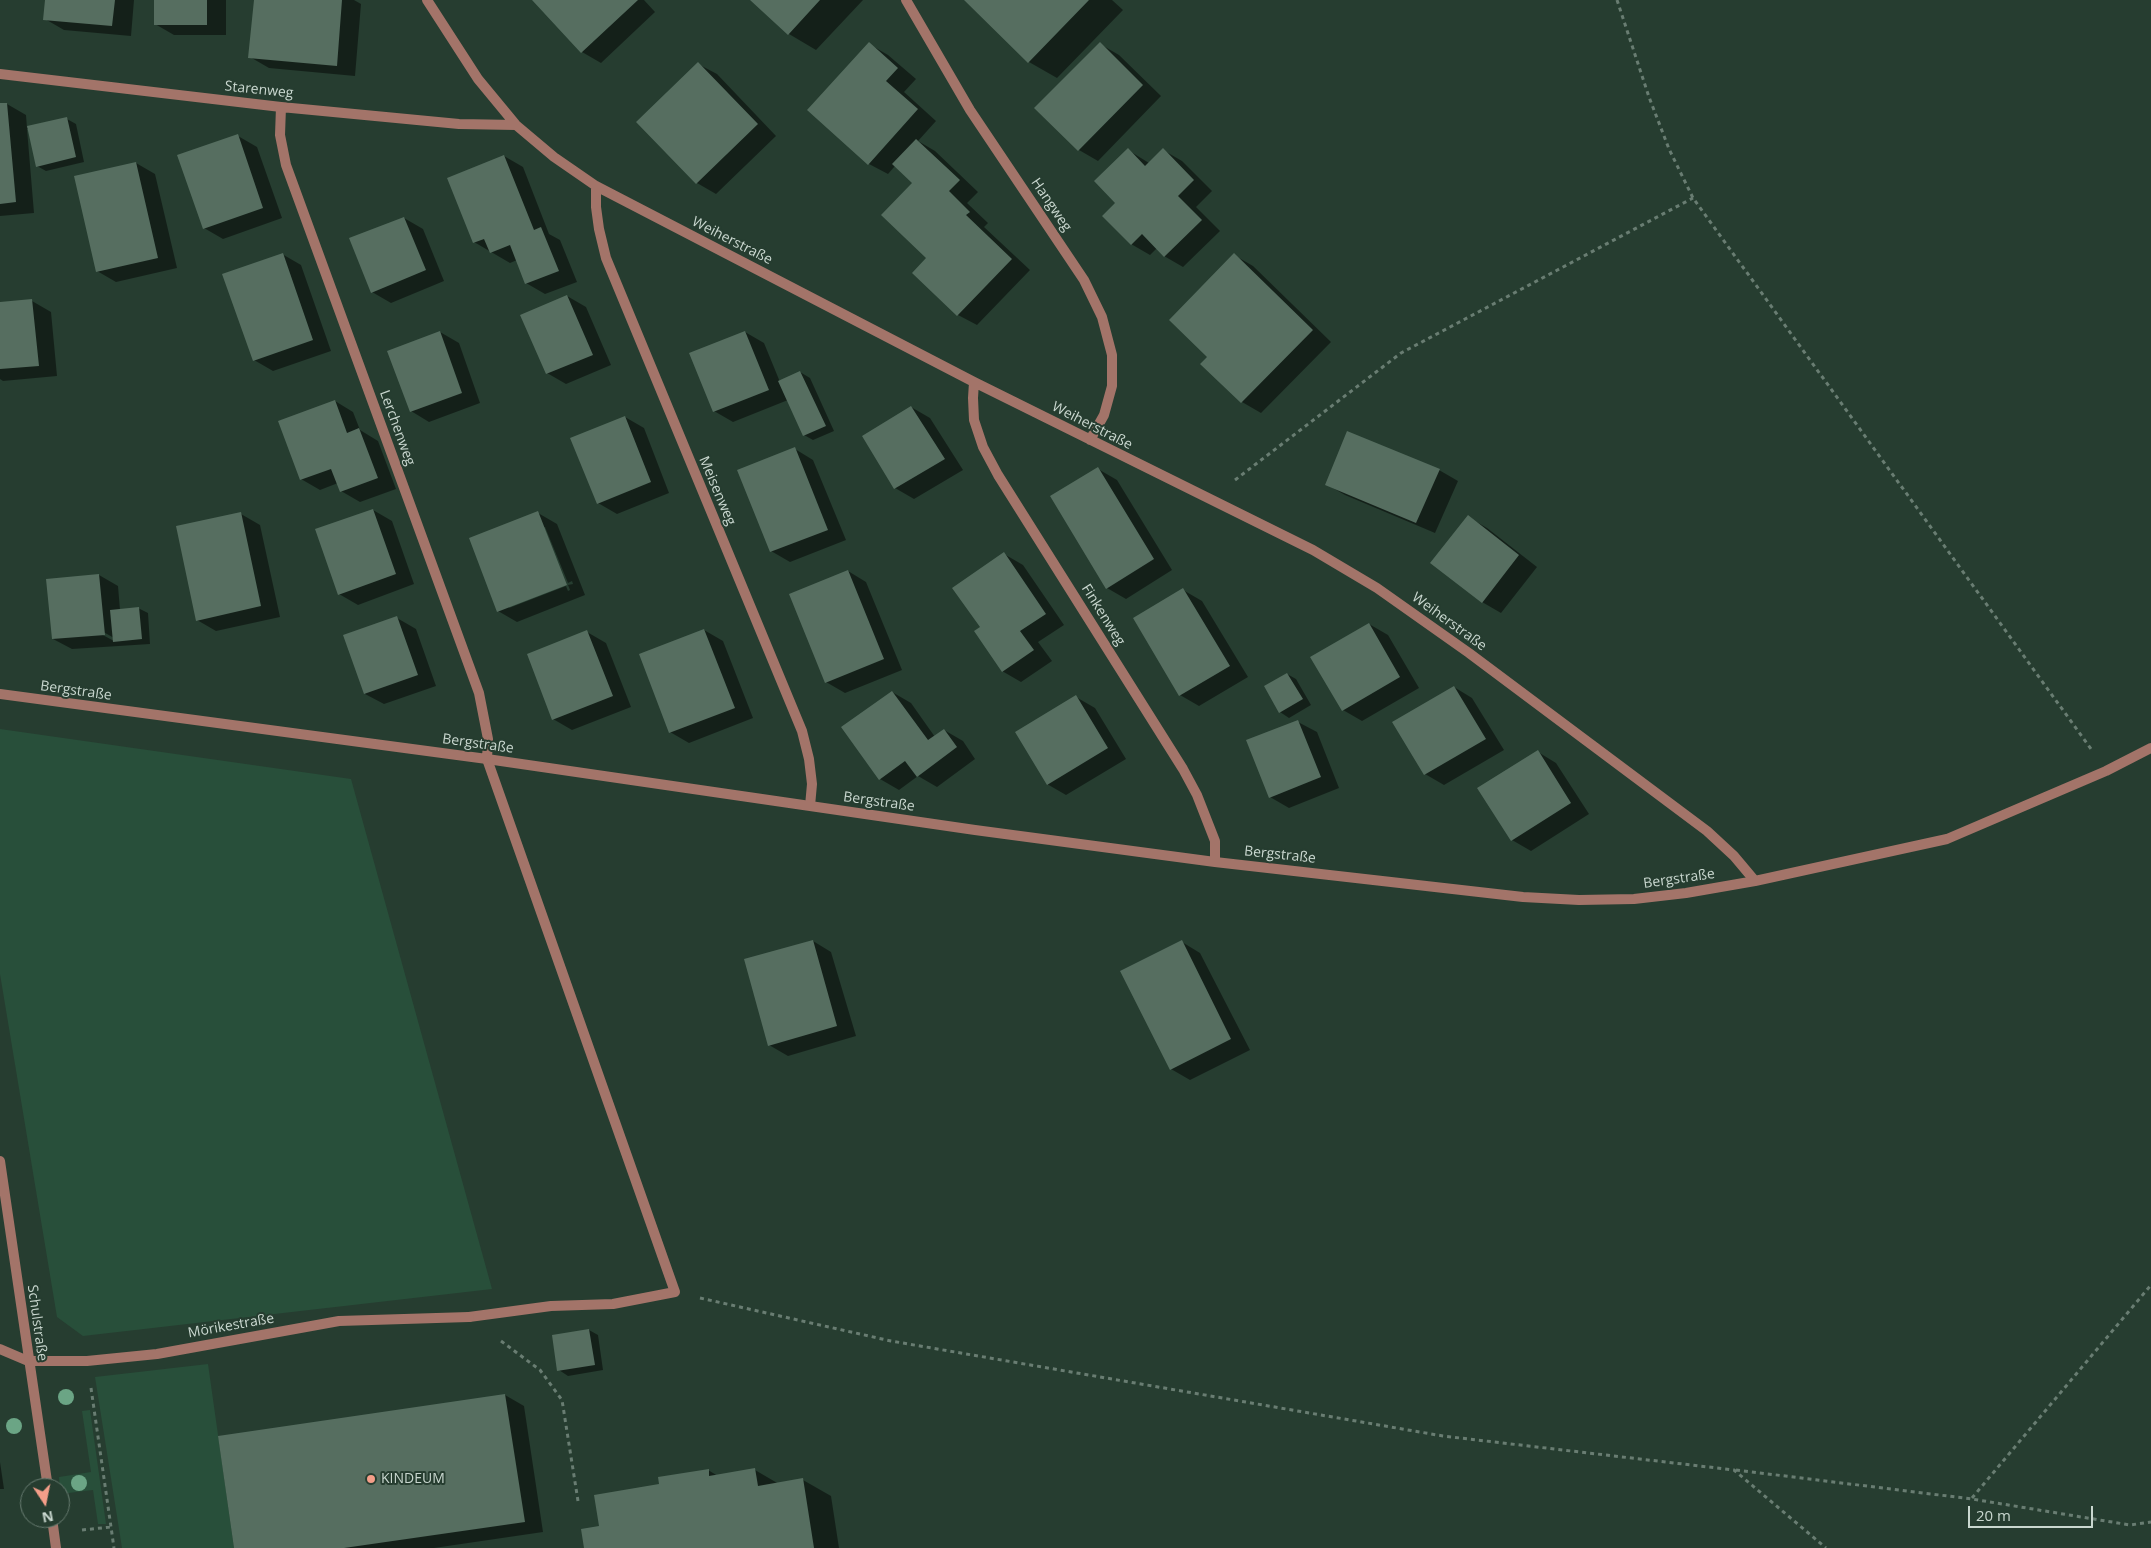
<!DOCTYPE html>
<meta charset="utf-8">
<style>
body{margin:0}
#map{position:relative;width:2151px;height:1548px;overflow:hidden;background:#263d30;font-family:"Open Sans",sans-serif}
canvas{display:block}
.north{position:absolute;left:20px;top:1478px;width:50px;height:50px;box-sizing:border-box;background:#263d30;border:1px solid #677b70;border-radius:50%;rotate:169deg;font-size:14px;font-weight:700;line-height:20px;text-align:center;color:#c9d7cf}
.north::after{content:'';display:block;margin:auto;width:18px;height:22px;background:#f49e89;clip-path:polygon(50% 0,100% 100%,50% 72%,0 100%)}
.scale{position:absolute;left:1968px;top:1506px;width:125px;height:22px;box-sizing:border-box;border:2px solid #c9d7cf;border-top:0;padding-left:6px;font-size:15px;line-height:18px;white-space:nowrap;color:#c9d7cf;-webkit-text-stroke:4px #263d30;paint-order:stroke}
</style>
<div id="map">
<canvas width="2151" height="1548"></canvas>
<div class="north">N</div>
<div class="scale">20 m</div>
</div>
<script>
const context = document.querySelector('canvas').getContext('2d');
context.lineJoin = 'round';
function paint(path, color) { context.fillStyle = color; context.fill(path, 'evenodd'); }
const poly = rows => new Path2D(rows.map(r => 'M' + r).join(''));
function trace(path, color, width, dash) { context.strokeStyle = color; context.lineWidth = width; context.lineCap = dash ? 'butt' : 'round'; context.setLineDash(dash || []); context.stroke(path); }
function write(font, color, halo, rows, align = 'center') {
  context.font = font + ' "Open Sans",sans-serif'; context.lineWidth = 4; context.setLineDash([]); context.textBaseline = 'middle'; context.strokeStyle = halo; context.fillStyle = color; for (const [text, x, y, turn = 0] of rows) {
    context.save(); context.translate(x, y); context.rotate((+turn || 0) * Math.PI / 180); context.textAlign = isNaN(turn) ? turn : align; if (halo) context.strokeText(text, 0, 0); context.fillText(text, 0, 0); context.restore();
  }
}
const green = poly([
 [0,729,351,779,492,1289,83,1336,57,1317,0,974],
 [208,1364,234,1548,122,1548,95,1377],
 [90,1410,106,1524,98,1524,93,1490,60,1494,59,1477,91,1472,82,1411]
]);
const shadow = poly([
 [47,0,134,0,131,36,64,30,45,19],
 [155,0,226,0,226,35,174,35,155,24],
 [255,0,354,0,361,4,355,76,269,68,250,57],
 [533,0,644,0,655,12,601,63,582,52],
 [752,0,863,0,816,50,789,34],
 [966,0,1112,0,1123,10,1057,78,1029,62],
 [869,44,888,55,916,79,904,92,936,121,918,141,935,151,978,192,967,203,988,223,984,227,1030,270,977,325,958,315,928,258,913,183,895,166,888,174,869,164],
 [1100,44,1119,55,1161,96,1098,161,1079,150,1036,108],
 [698,64,717,74,776,136,716,194,697,183],
 [7,104,26,115,27,128,67,119,76,124,84,162,46,171,37,166,29,129,27,129,34,213,0,216,0,105],
 [238,136,257,147,282,218,223,239,204,228],
 [1128,150,1149,163,1163,150,1182,161,1212,191,1196,207,1220,231,1183,267,1164,256,1157,248,1150,255,1131,244,1117,203],
 [504,156,523,167,549,234,560,240,577,282,545,294,526,283,517,260,510,263,474,242],
 [136,163,155,174,177,268,116,282,97,271],
 [404,218,423,229,444,281,391,303,372,292],
 [282,254,301,265,331,351,273,371,254,360],
 [1234,255,1253,266,1331,342,1261,413,1242,402,1209,357],
 [567,296,586,307,611,365,566,384,547,373],
 [32,301,51,312,57,376,3,381,0,379,0,304],
 [440,332,459,343,480,403,429,422,411,411],
 [745,332,764,343,780,382,800,372,810,378,834,431,813,440,804,435,788,400,733,422,714,411],
 [335,401,353,412,360,430,378,441,396,489,360,502,341,491,338,483,320,490,301,479],
 [911,407,930,418,963,470,914,499,895,488],
 [625,417,644,428,669,493,617,514,598,503],
 [795,449,813,460,846,540,790,562,771,551],
 [1098,469,1117,480,1172,570,1126,599,1107,588],
 [1439,470,1458,481,1435,533,1345,495,1326,484],
 [373,510,392,521,414,584,358,605,339,594],
 [538,513,557,524,585,595,517,622,498,611],
 [543,527,545,527,568,583,572,581,573,584,568,585,570,590,568,591,566,586,509,608],
 [241,514,260,525,280,617,216,631,197,620],
 [1468,517,1487,528,1537,567,1501,613,1482,602],
 [1004,554,1023,565,1064,625,1038,642,1052,661,1021,682,1002,671,981,628],
 [848,571,866,582,902,670,845,693,826,682],
 [99,575,118,586,120,610,138,608,148,613,150,644,72,649,53,639,48,580],
 [100,630,114,638,114,641,99,633],
 [1183,590,1202,601,1248,677,1199,706,1180,695],
 [397,618,416,629,436,686,384,704,365,694],
 [1369,624,1388,635,1419,688,1362,721,1343,710],
 [704,630,723,641,753,718,689,743,670,732],
 [587,632,606,643,631,707,572,730,553,719],
 [1287,674,1296,679,1311,705,1289,718,1280,712],
 [1454,687,1472,698,1504,750,1444,785,1425,774],
 [892,692,911,703,935,737,944,730,963,741,975,759,937,787,918,776,899,790,880,779],
 [1076,697,1095,708,1126,759,1066,795,1047,784],
 [1298,722,1317,732,1339,788,1289,808,1270,797],
 [1538,752,1556,763,1589,814,1531,851,1512,840,1479,789],
 [813,941,831,952,856,1036,788,1056,769,1045],
 [1182,942,1200,953,1250,1050,1190,1080,1171,1069],
 [589,1330,598,1335,603,1370,568,1376,559,1370],
 [505,1395,524,1406,543,1532,434,1548,235,1548],
 [0,1462,4,1489,0,1489],
 [708,1470,718,1476,755,1470,779,1484,803,1480,831,1496,839,1548,585,1548,601,1527,660,1485]
]);
const building = poly([
 [45,0,115,0,112,26,43,20],
 [154,0,207,0,207,25,154,25],
 [254,0,342,0,337,66,248,58],
 [532,0,638,0,581,53],
 [750,0,820,0,788,35],
 [964,0,1089,0,1028,63],
 [869,42,898,68,886,81,918,109,868,165,807,110],
 [1100,42,1143,85,1078,151,1034,108],
 [698,62,758,124,696,184,636,122],
 [0,103,7,103,16,202,0,204],
 [67,117,76,157,36,167,27,126],
 [238,134,263,208,203,229,177,155],
 [916,139,960,180,949,191,970,212,966,215,1012,259,957,316,912,273,926,258,881,215,912,183,892,164],
 [1128,148,1145,166,1163,148,1194,180,1178,196,1202,220,1164,257,1142,234,1131,245,1102,216,1115,203,1094,181],
 [504,155,534,230,541,227,559,271,525,284,510,245,490,253,484,239,473,243,447,178],
 [136,162,158,258,96,272,74,176],
 [404,217,426,270,371,293,349,238],
 [283,253,313,340,253,361,222,274],
 [1234,253,1313,330,1241,403,1200,364,1207,357,1169,320],
 [567,295,593,355,546,374,520,315],
 [32,299,39,366,0,369,0,302],
 [440,331,462,393,410,412,387,351],
 [745,331,769,390,713,412,689,353],
 [800,371,826,426,803,436,778,381],
 [335,400,347,433,359,428,378,478,340,492,331,469,300,480,278,421],
 [911,406,945,459,894,489,862,436],
 [625,416,651,482,597,504,570,438],
 [1347,431,1440,469,1416,523,1325,485],
 [795,447,828,530,770,552,737,470],
 [1098,467,1154,559,1106,589,1050,496],
 [373,509,396,574,338,595,315,529],
 [538,511,567,585,497,612,469,538],
 [241,512,261,606,196,621,176,526],
 [1468,515,1519,555,1482,603,1430,563],
 [1004,552,1046,614,1020,631,1034,650,1002,672,974,631,980,627,952,588],
 [848,570,884,659,825,683,789,594],
 [99,574,105,635,52,639,46,579],
 [1183,588,1230,666,1179,696,1133,618],
 [139,607,142,639,113,642,110,610],
 [397,616,418,675,364,694,343,635],
 [1369,623,1400,677,1342,711,1310,657],
 [704,629,735,708,669,733,639,654],
 [587,630,613,696,552,720,527,654],
 [1287,673,1303,699,1279,713,1264,686],
 [1454,686,1486,739,1424,775,1392,722],
 [892,691,928,740,944,729,957,747,917,777,905,761,879,780,841,727],
 [1076,695,1108,748,1047,785,1015,732],
 [1298,720,1321,777,1269,798,1246,740],
 [1538,750,1571,803,1511,841,1477,788],
 [813,940,837,1026,768,1046,744,959],
 [1182,940,1231,1039,1170,1070,1120,971],
 [589,1329,595,1365,557,1371,552,1335],
 [505,1394,525,1522,344,1548,234,1548,218,1436],
 [755,1468,758,1486,803,1478,814,1548,584,1548,581,1529,599,1526,594,1495,659,1484,658,1477,709,1469,709,1476]
]);
const path = poly([
 [1617,0,1649,97,1669,149,1693,198,2091,749],
 [1235,480,1401,353,1693,198],
 [700,1298,891,1341,1443,1436,1734,1470,1826,1548],
 [501,1341,540,1370,562,1400,578,1501],
 [91,1388,114,1548],
 [1736,1470,1972,1499,2130,1525,2151,1522],
 [1972,1498,2151,1285],
 [82,1530,111,1527]
]);
const service = poly([
 [469,1317,551,1306,613,1304,675,1292,487,759]
]);
const minor = poly([
 [427,0,478,79,516,125,554,157,596,186,974,382,1313,550,1377,588,1469,653,1707,831,1734,856,1755,881],
 [906,0,970,110,1084,280,1102,317,1112,355,1112,386,1104,415,1090,440],
 [0,74,281,107,459,124,516,125],
 [281,107,280,135,286,165,479,693,488,739,487,759],
 [596,186,596,207,599,229,606,258,802,731,809,759,812,784,810,806],
 [974,382,973,398,974,420,983,447,998,475,1183,769,1197,795,1215,841,1215,862],
 [0,694,487,759,975,830,1215,862,1523,897,1579,900,1634,899,1686,893,1755,881,1947,839,2106,771,2151,748],
 [0,1161,48,1488],
 [0,1349,28,1361,87,1361,157,1354,339,1321,469,1317],
 [52,1518,56,1548]
]);
const trees = [
 [66,1397],
 [14,1426],
 [79,1483]
];
const markers = [
 [371,1479,5,"#f49e89"]
];
const streetNames = [
 ["Starenweg",259,90,6],
 ["Hangweg",1051,205,56],
 ["Weiherstraße",732,241,27],
 ["Weiherstraße",1092,426,27],
 ["Lerchenweg",397,428,70],
 ["Meisenweg",717,491,67],
 ["Finkenweg",1103,615,58],
 ["Weiherstraße",1449,622,36],
 ["Bergstraße",76,691,8],
 ["Bergstraße",478,744,8],
 ["Bergstraße",879,802,8],
 ["Bergstraße",1280,855,6],
 ["Bergstraße",1679,879,-8],
 ["Schulstraße",37,1323,82],
 ["Mörikestraße",231,1326,-10]
];
const poiNames = [
 ["KINDEUM",381,1479]
];
paint(green, '#284f3a');
paint(shadow, '#0007');
paint(building, '#566e60');
trace(path, '#697d72', 3, [4, 4]);
trace(service, '#a37469', 10);
trace(minor, '#a37469', 10);
context.fillStyle = '#6ba585';
for (const [x, y] of trees) { context.beginPath(); context.arc(x, y, 8, 0, 2 * Math.PI); context.fill(); }
for (const [x, y, r, color] of markers) { const dot = new Path2D(); dot.arc(x, y, r, 0, 2 * Math.PI); context.fillStyle = color; context.fill(dot); trace(dot, '#263d30', 2); }
write('14px', '#c9d7cf', '#263d30', streetNames);
write('14px', '#c9d7cf', '#263d30', poiNames, 'left');
</script>
